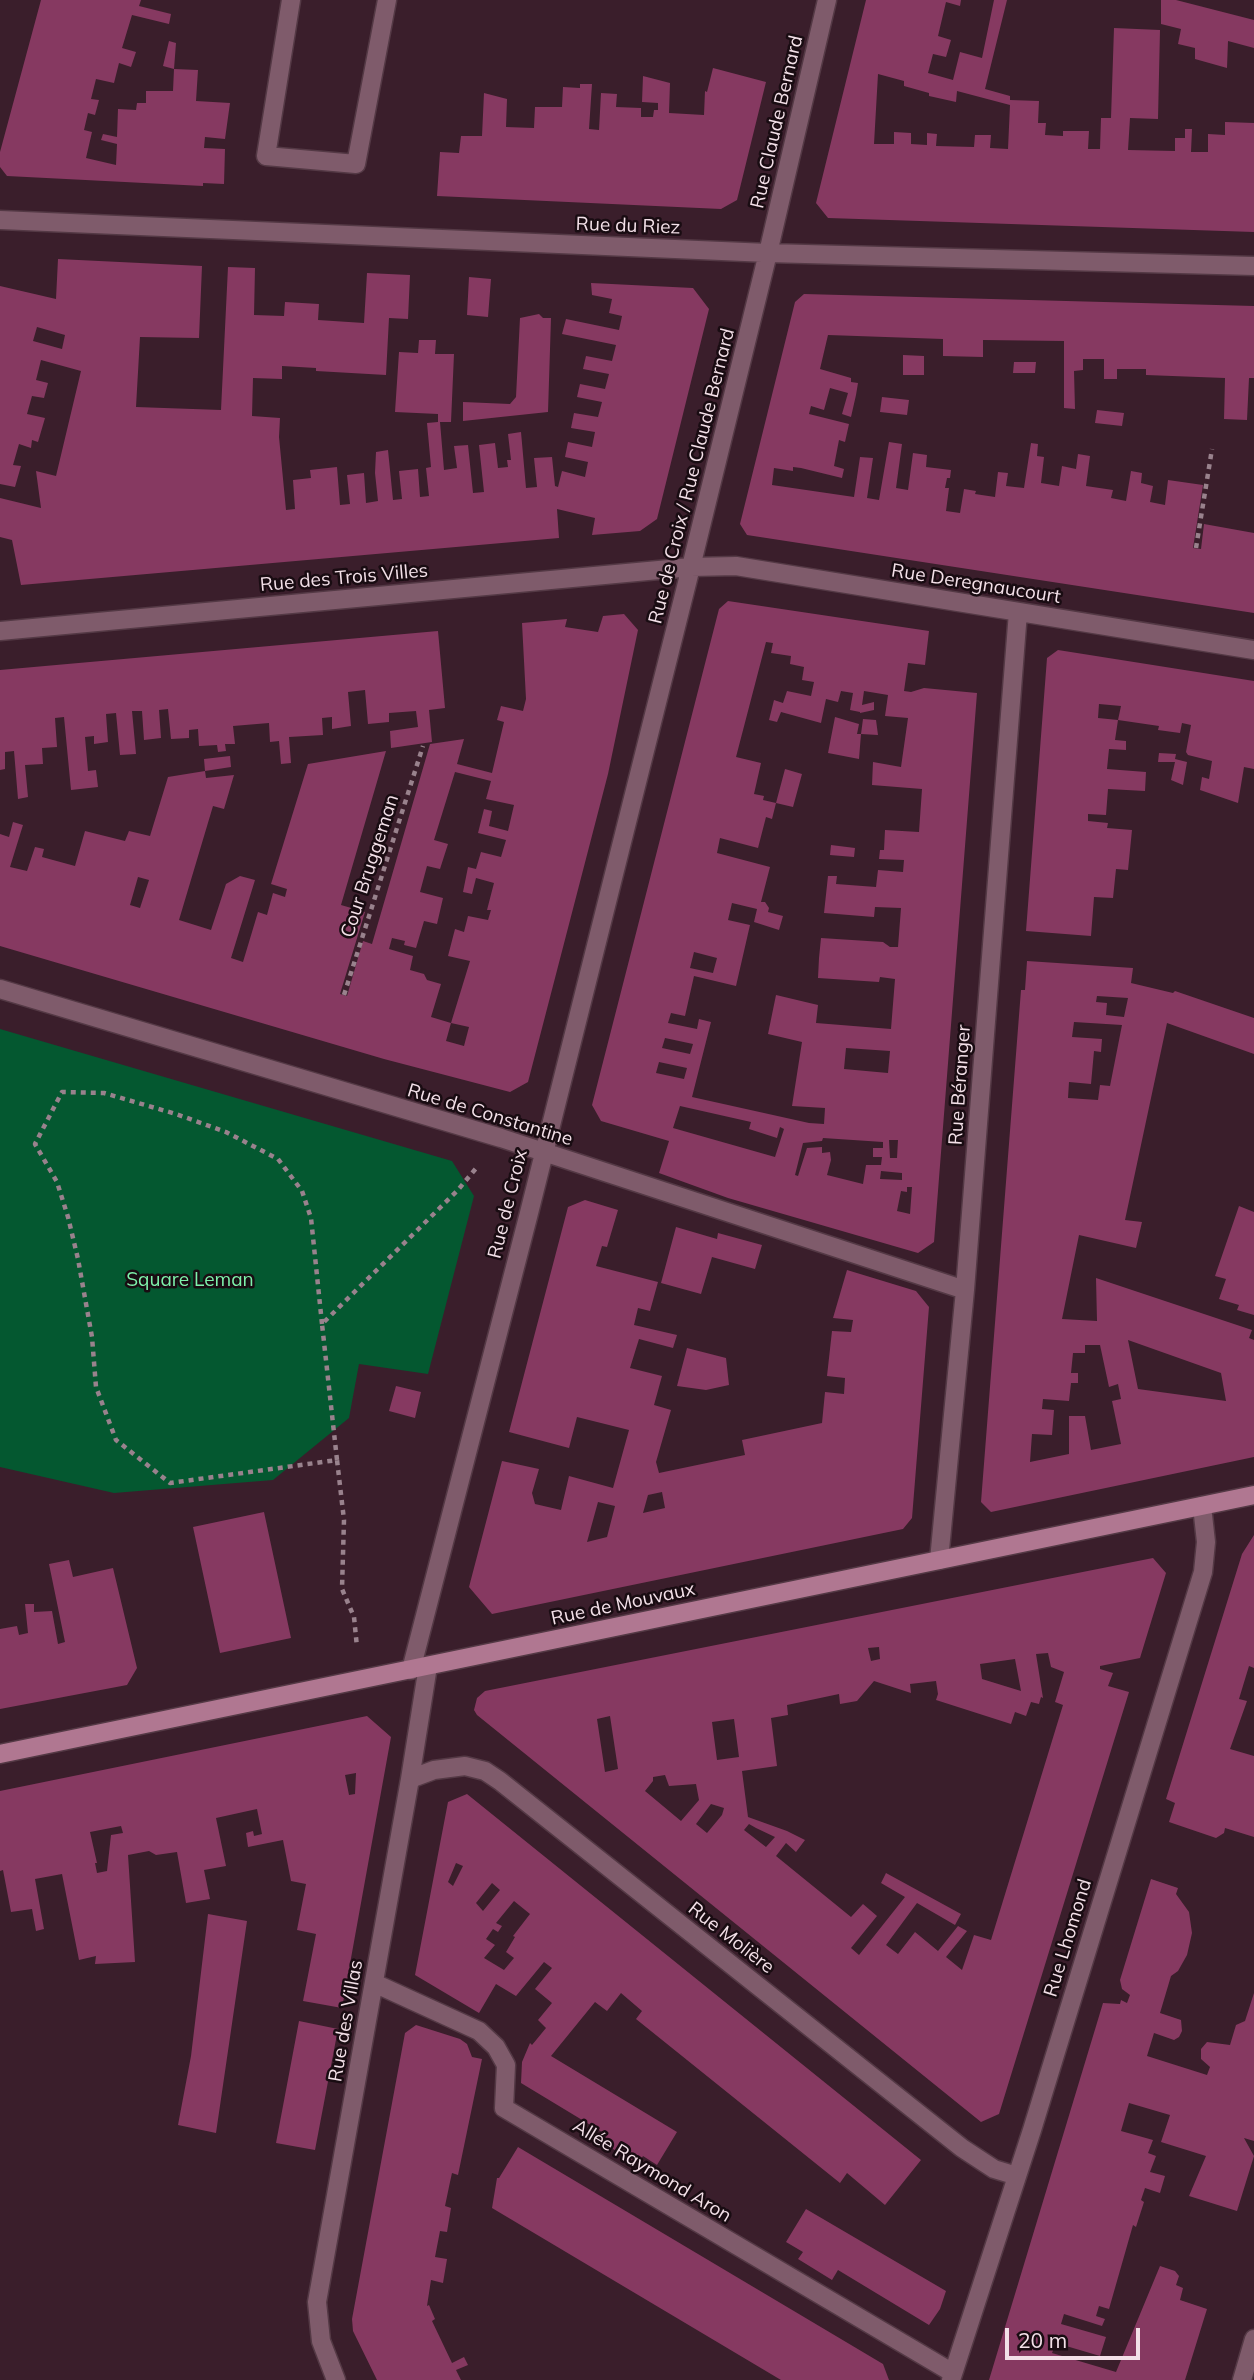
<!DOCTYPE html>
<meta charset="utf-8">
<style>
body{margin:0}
#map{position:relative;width:1254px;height:2380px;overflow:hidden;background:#3a1e2b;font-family:Mulish,sans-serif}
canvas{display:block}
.scale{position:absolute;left:1005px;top:2328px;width:135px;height:32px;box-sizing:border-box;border:4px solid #f3e0e8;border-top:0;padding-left:9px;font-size:21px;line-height:24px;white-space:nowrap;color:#f3e0e8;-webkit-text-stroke:5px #190c12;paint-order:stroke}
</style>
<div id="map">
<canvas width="1254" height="2380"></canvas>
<div class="scale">20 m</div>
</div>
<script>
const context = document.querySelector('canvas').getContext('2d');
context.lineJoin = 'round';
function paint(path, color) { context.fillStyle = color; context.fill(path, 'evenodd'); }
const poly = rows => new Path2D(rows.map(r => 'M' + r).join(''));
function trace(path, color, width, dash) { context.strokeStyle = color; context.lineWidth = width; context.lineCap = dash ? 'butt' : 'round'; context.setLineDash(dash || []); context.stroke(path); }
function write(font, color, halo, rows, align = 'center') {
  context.font = font + ' Mulish,sans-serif'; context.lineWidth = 5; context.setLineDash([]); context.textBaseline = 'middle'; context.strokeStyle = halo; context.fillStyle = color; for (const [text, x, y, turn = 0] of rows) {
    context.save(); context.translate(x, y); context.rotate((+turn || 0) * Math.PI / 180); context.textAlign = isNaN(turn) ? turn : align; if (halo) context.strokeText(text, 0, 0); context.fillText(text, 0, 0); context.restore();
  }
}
const green = poly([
 [0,1029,452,1161,474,1196,428,1374,359,1364,349,1418,273,1480,114,1493,0,1467]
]);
const building = poly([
 [41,0,141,0,139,6,171,14,169,24,132,15,122,48,136,52,131,67,119,63,114,83,96,79,91,99,99,100,95,115,88,113,84,130,92,132,86,158,116,165,117,144,101,140,103,134,117,137,118,109,136,110,137,103,146,103,146,91,173,91,174,69,198,70,196,101,230,103,225,139,205,137,204,148,225,149,224,184,203,183,203,186,7,176,0,167,0,152],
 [866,0,961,0,960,6,946,2,938,36,951,40,946,57,933,54,928,73,953,80,960,52,982,58,994,0,1007,0,985,89,1010,96,1010,100,1039,101,1038,123,1046,123,1045,135,1063,136,1063,131,1089,131,1088,149,1100,149,1101,118,1111,118,1114,28,1160,30,1158,119,1130,118,1128,150,1175,151,1175,138,1185,138,1185,129,1192,129,1191,152,1208,152,1208,134,1225,135,1225,122,1254,123,1254,232,828,218,816,203],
 [878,74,904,81,904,86,929,93,929,96,956,102,957,91,1010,105,1008,149,990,148,991,135,975,135,974,147,936,146,937,134,927,133,927,145,911,144,911,133,894,132,894,144,874,144],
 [1161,0,1176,0,1254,20,1254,48,1228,41,1227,68,1195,59,1195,48,1178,44,1181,29,1161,24],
 [169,41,176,43,174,69,163,66],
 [713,68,766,82,737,200,721,209,437,196,440,152,459,153,461,136,482,136,484,93,507,99,506,127,534,128,535,107,562,107,563,87,580,88,580,84,592,84,589,129,599,130,601,93,617,94,616,107,641,108,641,117,653,117,654,110,658,110,658,103,642,102,643,76,670,83,669,113,704,115,705,91,707,92],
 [58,259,202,266,199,338,140,337,136,407,221,410,228,267,255,268,254,315,284,316,285,302,319,304,318,320,364,323,367,273,410,275,408,319,389,318,386,375,316,371,316,368,282,366,282,379,253,378,252,416,280,418,279,437,286,510,295,509,293,480,311,478,310,470,337,467,340,505,350,504,347,475,364,473,366,503,378,501,375,473,376,452,388,450,393,500,402,499,399,471,418,469,420,497,429,496,426,468,431,467,427,423,438,422,438,414,395,412,399,352,418,353,419,340,436,340,435,354,454,354,451,422,440,422,444,470,457,468,454,446,468,445,473,493,484,492,479,445,495,443,498,468,508,467,507,460,511,460,508,434,521,432,526,488,537,487,534,458,552,457,555,486,558,487,562,471,585,477,588,462,565,457,568,442,592,447,595,432,571,428,574,413,598,417,602,402,577,397,580,384,605,389,609,374,583,369,586,356,612,361,616,345,562,334,566,319,619,330,622,316,609,313,612,299,592,295,591,283,693,288,709,309,657,519,640,531,592,535,595,518,557,509,559,538,21,585,12,540,0,537,0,498,41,508,36,471,56,476,81,371,41,360,36,380,48,383,44,398,32,396,27,414,45,418,38,442,32,440,31,448,19,444,13,465,21,466,15,487,0,484,0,286,56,299],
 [37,327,65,335,62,349,33,341],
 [469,277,491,279,488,317,467,315],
 [804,294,1254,306,1254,378,1249,378,1247,420,1224,419,1225,378,1146,375,1146,369,1117,369,1117,379,1104,379,1104,359,1083,359,1083,370,1074,371,1075,409,1064,408,1064,341,983,340,983,357,943,356,943,339,828,335,820,369,851,378,851,382,858,383,856,395,851,417,842,414,848,393,830,388,824,410,811,406,809,414,849,424,845,442,839,440,834,466,844,469,842,478,801,468,793,467,793,471,774,468,772,485,854,497,860,457,873,458,867,498,879,500,889,442,902,444,896,488,908,490,913,453,927,455,926,467,951,470,950,478,947,478,945,488,949,488,946,511,960,513,964,489,976,491,975,494,995,497,998,472,1008,473,1006,486,1024,488,1031,443,1038,444,1037,456,1044,457,1041,483,1059,486,1062,466,1076,469,1078,454,1090,456,1086,486,1113,490,1111,498,1126,501,1131,471,1142,473,1141,483,1153,486,1150,502,1165,505,1168,480,1203,485,1193,548,1201,549,1204,524,1254,533,1254,613,747,535,740,524,795,302],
 [539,314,543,318,551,318,548,412,463,421,463,402,510,404,516,397,520,318],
 [903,355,924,356,924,375,903,375],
 [1014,362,1036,362,1035,373,1013,373],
 [882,397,909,400,907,415,880,412],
 [1097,410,1124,413,1122,426,1095,423],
 [728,601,929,631,925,665,908,663,904,691,911,692,924,688,977,693,934,1242,918,1253,728,1198,659,1173,669,1141,601,1121,592,1105,719,609],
 [766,642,773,643,771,653,791,656,790,664,804,667,802,680,814,682,811,696,787,691,783,703,774,700,769,720,777,722,781,712,821,723,826,699,838,702,841,691,853,693,850,710,860,712,860,713,874,710,874,702,862,705,864,691,888,695,885,716,908,718,901,767,873,762,872,785,922,789,919,832,885,830,884,850,880,850,879,859,904,860,903,872,878,870,876,887,836,884,837,876,828,876,824,913,874,917,875,907,901,908,898,947,890,947,883,942,821,938,819,958,818,978,879,982,880,977,895,979,891,1029,816,1023,818,1005,776,995,768,1034,802,1042,792,1106,825,1108,824,1124,809,1123,692,1097,711,1022,699,1019,697,1029,668,1023,671,1013,685,1016,694,976,736,986,750,925,728,920,732,903,757,909,754,922,779,930,783,916,768,912,769,908,765,902,761,902,770,867,717,853,720,838,758,848,766,817,772,819,776,803,763,800,764,796,754,794,761,763,736,757],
 [694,952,717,958,713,973,690,968],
 [665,1038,693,1044,690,1054,662,1048],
 [846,1048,890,1051,888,1073,844,1069],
 [659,1062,687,1068,684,1079,656,1073],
 [680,1106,751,1122,749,1129,777,1138,780,1127,784,1129,775,1157,673,1128],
 [823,1138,883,1142,883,1148,873,1148,873,1157,882,1157,881,1165,866,1165,863,1184,827,1175,831,1160,830,1152,822,1153,822,1147,807,1148,798,1176,795,1175,803,1143,822,1141],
 [889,1140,898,1140,897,1158,890,1158],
 [881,1171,902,1173,902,1180,880,1179],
 [907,1187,912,1187,910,1214,897,1211,901,1191,907,1192],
 [624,614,638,630,608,774,528,1082,510,1092,384,1059,0,946,0,834,9,837,13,822,23,825,10,867,27,871,35,847,44,849,42,857,75,866,85,831,125,841,129,831,150,836,168,777,205,771,206,778,234,775,224,809,213,806,179,920,211,930,226,884,240,876,255,880,231,958,243,962,258,912,267,915,273,893,285,897,287,889,271,884,308,764,386,751,341,905,365,912,340,994,347,996,363,941,372,944,430,744,464,739,457,764,492,773,504,722,497,720,501,706,523,711,526,699,522,623,567,619,565,627,598,632,603,616],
 [455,772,491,781,486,799,514,805,508,831,489,826,492,811,484,809,478,833,506,840,501,857,481,852,476,869,468,867,463,892,472,894,476,878,494,883,487,910,491,910,488,920,468,916,464,932,455,929,448,956,470,961,451,1023,469,1027,464,1046,446,1041,451,1023,431,1017,441,984,427,980,424,974,410,970,413,956,389,949,392,938,405,941,404,945,416,948,424,921,437,924,443,898,420,892,427,866,440,869,448,844,434,840],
 [138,877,149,880,140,908,130,905],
 [438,631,445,708,429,710,432,742,391,748,390,731,418,727,416,711,389,713,389,722,368,724,365,690,348,692,351,726,332,729,332,717,322,718,323,735,289,737,291,763,281,764,279,741,270,742,269,723,233,726,235,744,225,744,226,751,218,752,217,745,199,746,198,729,189,730,189,738,171,739,168,709,159,710,161,738,144,740,142,711,132,711,136,754,120,755,116,713,106,714,108,742,94,744,94,736,85,737,88,771,96,770,98,787,71,790,64,717,55,718,57,747,42,748,43,764,25,765,28,797,18,799,14,751,5,752,5,769,0,770,0,670],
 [1058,650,1254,681,1254,769,1244,767,1238,803,1200,790,1202,777,1209,779,1212,761,1188,755,1186,752,1191,725,1182,723,1180,733,1158,730,1159,726,1118,720,1115,740,1126,741,1126,750,1109,749,1107,769,1146,772,1145,791,1108,789,1106,815,1088,814,1088,821,1108,823,1107,828,1132,830,1128,870,1116,869,1113,898,1094,897,1091,936,1026,931,1047,658],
 [1099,704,1121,706,1118,720,1098,718],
 [835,717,859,724,857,734,861,734,859,759,828,753],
 [863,719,876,720,878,735,861,734],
 [1159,753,1176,754,1175,759,1187,762,1183,785,1171,780,1175,762,1158,762],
 [230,756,231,767,205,771,204,759],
 [785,769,802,774,793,807,776,803],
 [831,845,855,848,854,857,830,855],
 [1027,961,1133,968,1131,983,1173,993,1175,991,1254,1018,1254,1054,1167,1023,1125,1220,1142,1222,1136,1248,1079,1235,1062,1319,1097,1321,1096,1278,1252,1330,1249,1338,1254,1340,1254,1457,991,1512,981,1502,1021,990,1025,990],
 [1097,996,1128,998,1124,1017,1106,1015,1107,1003,1096,1002],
 [1074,1022,1122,1025,1110,1086,1100,1085,1098,1100,1068,1098,1069,1082,1091,1084,1094,1051,1101,1052,1102,1039,1072,1037],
 [1128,1340,1221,1373,1226,1401,1138,1389],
 [1085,1345,1100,1345,1109,1387,1118,1384,1121,1399,1112,1401,1121,1444,1091,1450,1085,1416,1069,1416,1069,1454,1030,1462,1032,1434,1052,1435,1054,1410,1042,1409,1043,1399,1069,1401,1071,1383,1078,1383,1078,1373,1071,1373,1073,1353,1085,1353],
 [585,1200,618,1210,607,1247,602,1246,596,1266,658,1282,650,1311,638,1308,634,1325,677,1335,673,1348,639,1339,630,1368,662,1376,654,1405,671,1410,656,1462,659,1473,745,1455,742,1440,822,1423,825,1392,844,1394,845,1378,827,1376,832,1331,851,1332,853,1320,833,1318,847,1270,916,1291,929,1307,912,1518,903,1529,492,1614,469,1587,502,1461,539,1469,532,1493,535,1504,561,1510,569,1476,613,1488,629,1430,577,1417,569,1448,509,1432,568,1207],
 [662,1492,665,1508,643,1513,648,1495],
 [598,1502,615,1506,607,1537,587,1542],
 [1239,1206,1254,1212,1254,1315,1237,1310,1239,1305,1219,1299,1226,1279,1215,1276],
 [676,1227,717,1239,718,1233,762,1245,755,1269,712,1257,701,1294,661,1283],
 [687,1348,726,1358,729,1385,706,1390,677,1386],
 [396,1386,421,1392,415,1418,389,1411],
 [264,1512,291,1638,220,1653,193,1527],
 [1254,1535,1254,1668,1249,1666,1242,1689,1239,1699,1247,1701,1230,1749,1254,1756,1254,1837,1225,1828,1224,1833,1216,1838,1169,1822,1175,1803,1166,1799,1242,1554],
 [1153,1558,1166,1573,1140,1658,1100,1666,1100,1669,1113,1673,1108,1686,1129,1692,999,2114,981,2122,477,1715,474,1710,477,1698,485,1691],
 [879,1647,880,1659,871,1661,868,1648],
 [1048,1653,1051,1667,1064,1672,1055,1702,1063,1705,991,1940,974,1935,962,1970,946,1957,967,1931,958,1926,938,1951,915,1932,898,1954,886,1945,917,1903,955,1925,961,1914,886,1873,881,1883,905,1897,859,1955,851,1948,877,1916,863,1904,851,1917,776,1856,786,1843,796,1852,805,1840,787,1831,748,1817,742,1771,777,1766,771,1718,788,1715,787,1705,839,1694,840,1704,857,1701,874,1681,911,1693,910,1684,936,1681,938,1694,936,1700,1011,1724,1015,1712,1026,1716,1031,1702,1039,1704,1041,1697,1043,1698,1036,1654],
 [1015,1659,1021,1691,982,1679,980,1664],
 [610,1716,618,1769,605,1772,597,1719],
 [734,1719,739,1757,717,1760,712,1722],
 [665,1775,669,1786,696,1784,699,1800,681,1821,645,1791,653,1781,653,1777],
 [711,1804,724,1808,722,1815,707,1833,696,1824],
 [749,1824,756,1828,775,1837,766,1847,744,1830],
 [69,1560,73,1577,113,1568,137,1668,127,1685,0,1709,0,1629,17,1626,19,1635,28,1633,25,1604,34,1604,34,1612,52,1611,58,1644,65,1642,49,1564],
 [367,1716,391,1737,342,2008,303,2001,316,1934,297,1930,306,1884,291,1881,283,1840,248,1847,246,1833,253,1831,254,1836,262,1834,257,1809,216,1818,226,1866,204,1870,210,1899,186,1903,177,1852,156,1855,149,1851,128,1855,135,1962,95,1964,96,1956,79,1960,62,1874,35,1879,44,1929,36,1931,32,1909,11,1912,3,1870,0,1871,0,1791],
 [356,1773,355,1794,349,1795,345,1775],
 [121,1826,123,1833,111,1835,107,1871,97,1873,95,1863,97,1863,90,1832],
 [467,1794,921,2160,885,2205,847,2173,840,2183,636,2019,642,2011,621,1993,607,2011,595,2002,551,2056,677,2132,657,2165,643,2156,638,2164,603,2143,607,2135,521,2083,522,2062,530,2043,532,2045,546,2028,538,2020,552,2003,535,1989,552,1968,544,1962,516,1996,496,1984,479,2013,415,1975,448,1802],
 [456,1863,463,1866,453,1886,448,1882],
 [492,1883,500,1890,483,1911,476,1903],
 [514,1901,530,1914,513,1936,515,1937,506,1952,514,1958,504,1970,484,1958,495,1945,486,1939,493,1929,498,1932,502,1926,496,1923],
 [1151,1879,1178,1888,1176,1894,1189,1912,1192,1933,1187,1955,1178,1971,1171,1976,1160,2013,1181,2020,1182,2031,1179,2037,1174,2040,1154,2033,1147,2056,1207,2075,1210,2067,1201,2059,1201,2049,1207,2042,1230,2045,1236,2025,1245,2021,1254,1993,1254,2141,1244,2138,1254,2156,1237,2211,1189,2196,1206,2156,1161,2142,1170,2115,1129,2103,1121,2131,1153,2140,1148,2153,1156,2156,1150,2172,1165,2176,1160,2193,1145,2188,1141,2200,1144,2202,1136,2227,1133,2225,1109,2309,1099,2306,1096,2316,1105,2319,1102,2326,1064,2314,1061,2324,1106,2337,1100,2356,1056,2343,1052,2353,1116,2372,1160,2266,1175,2271,1179,2276,1176,2285,1183,2288,1180,2300,1207,2309,1185,2380,989,2380,1103,2003,1120,2004,1121,2000,1127,2003,1130,1995,1122,1989,1120,1980],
 [208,1914,247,1921,216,2133,178,2125,191,2056],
 [299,2021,338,2029,315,2150,276,2143],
 [416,2025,460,2039,467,2044,472,2057,482,2059,458,2175,452,2173,450,2182,445,2206,451,2208,447,2232,440,2231,435,2257,447,2259,443,2283,431,2280,427,2306,429,2305,435,2319,432,2321,452,2363,464,2357,468,2365,456,2370,461,2380,377,2380,353,2331,352,2319,405,2033],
 [518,2147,883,2364,889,2380,781,2380,492,2208,497,2178,499,2178],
 [806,2209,946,2291,940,2309,929,2325,838,2270,832,2280,798,2259,803,2252,786,2242]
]);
const path = poly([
 [1196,548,1212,449],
 [344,995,423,746],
 [322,1324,311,1218,302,1191,278,1159,226,1132,176,1114,104,1093,62,1092,35,1144,57,1182,68,1217,78,1259,92,1337,96,1387,116,1440,170,1483,337,1460,344,1520,342,1589,354,1617,357,1647],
 [337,1460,322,1324,457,1191,478,1166]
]);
const service = poly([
 [291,0,266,156,356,164,387,0]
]);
const minor = poly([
 [0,220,768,253,1254,266],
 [0,631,691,567,736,566,1254,650],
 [0,989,501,1138,965,1290],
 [939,1560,965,1290,1018,612],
 [411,1670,529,1213,691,567,768,253,827,0],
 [410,1779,434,1770,465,1766,485,1771,500,1781,962,2148,994,2169,1017,2176],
 [374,1983,479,2031,496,2047,506,2065,504,2108,953,2373],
 [336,2380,321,2341,317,2302,410,1779,428,1666],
 [951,2380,1032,2130,1203,1572,1206,1542,1202,1506]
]);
const tertiary = poly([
 [1242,2380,1254,2339]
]);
const secondary = poly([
 [0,1754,1254,1495]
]);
const streetNames = [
 ["Rue Claude Bernard",777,122,-77],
 ["Rue du Riez",628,226,2],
 ["Rue de Croix / Rue Claude Bernard",692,476,-76],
 ["Rue des Trois Villes",344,578,-5],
 ["Rue Deregnaucourt",976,584,9],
 ["Cour Bruggeman",370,866,-72],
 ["Rue Béranger",960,1085,-86],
 ["Rue de Constantine",490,1115,17],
 ["Rue de Croix",508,1204,-76],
 ["Rue de Mouvaux",623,1604,-12],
 ["Rue Molière",731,1938,38],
 ["Rue Lhomond",1068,1938,-73],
 ["Rue des Villas",346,2021,-80],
 ["Allée Raymond Aron",652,2171,31]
];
const parkNames = [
 ["Square Leman",190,1280]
];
paint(green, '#045830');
paint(building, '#863961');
trace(service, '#543945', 21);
trace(minor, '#543945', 21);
trace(tertiary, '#543945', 21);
trace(secondary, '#543945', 21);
trace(path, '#99828d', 4.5, [5, 5]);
trace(service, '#7f5b6b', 18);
trace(minor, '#7f5b6b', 18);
trace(tertiary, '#7f5b6b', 18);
trace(secondary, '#b07791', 18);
write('19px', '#f3e0e8', '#190c12', streetNames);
write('19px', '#7ef2ab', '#190c12', parkNames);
</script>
